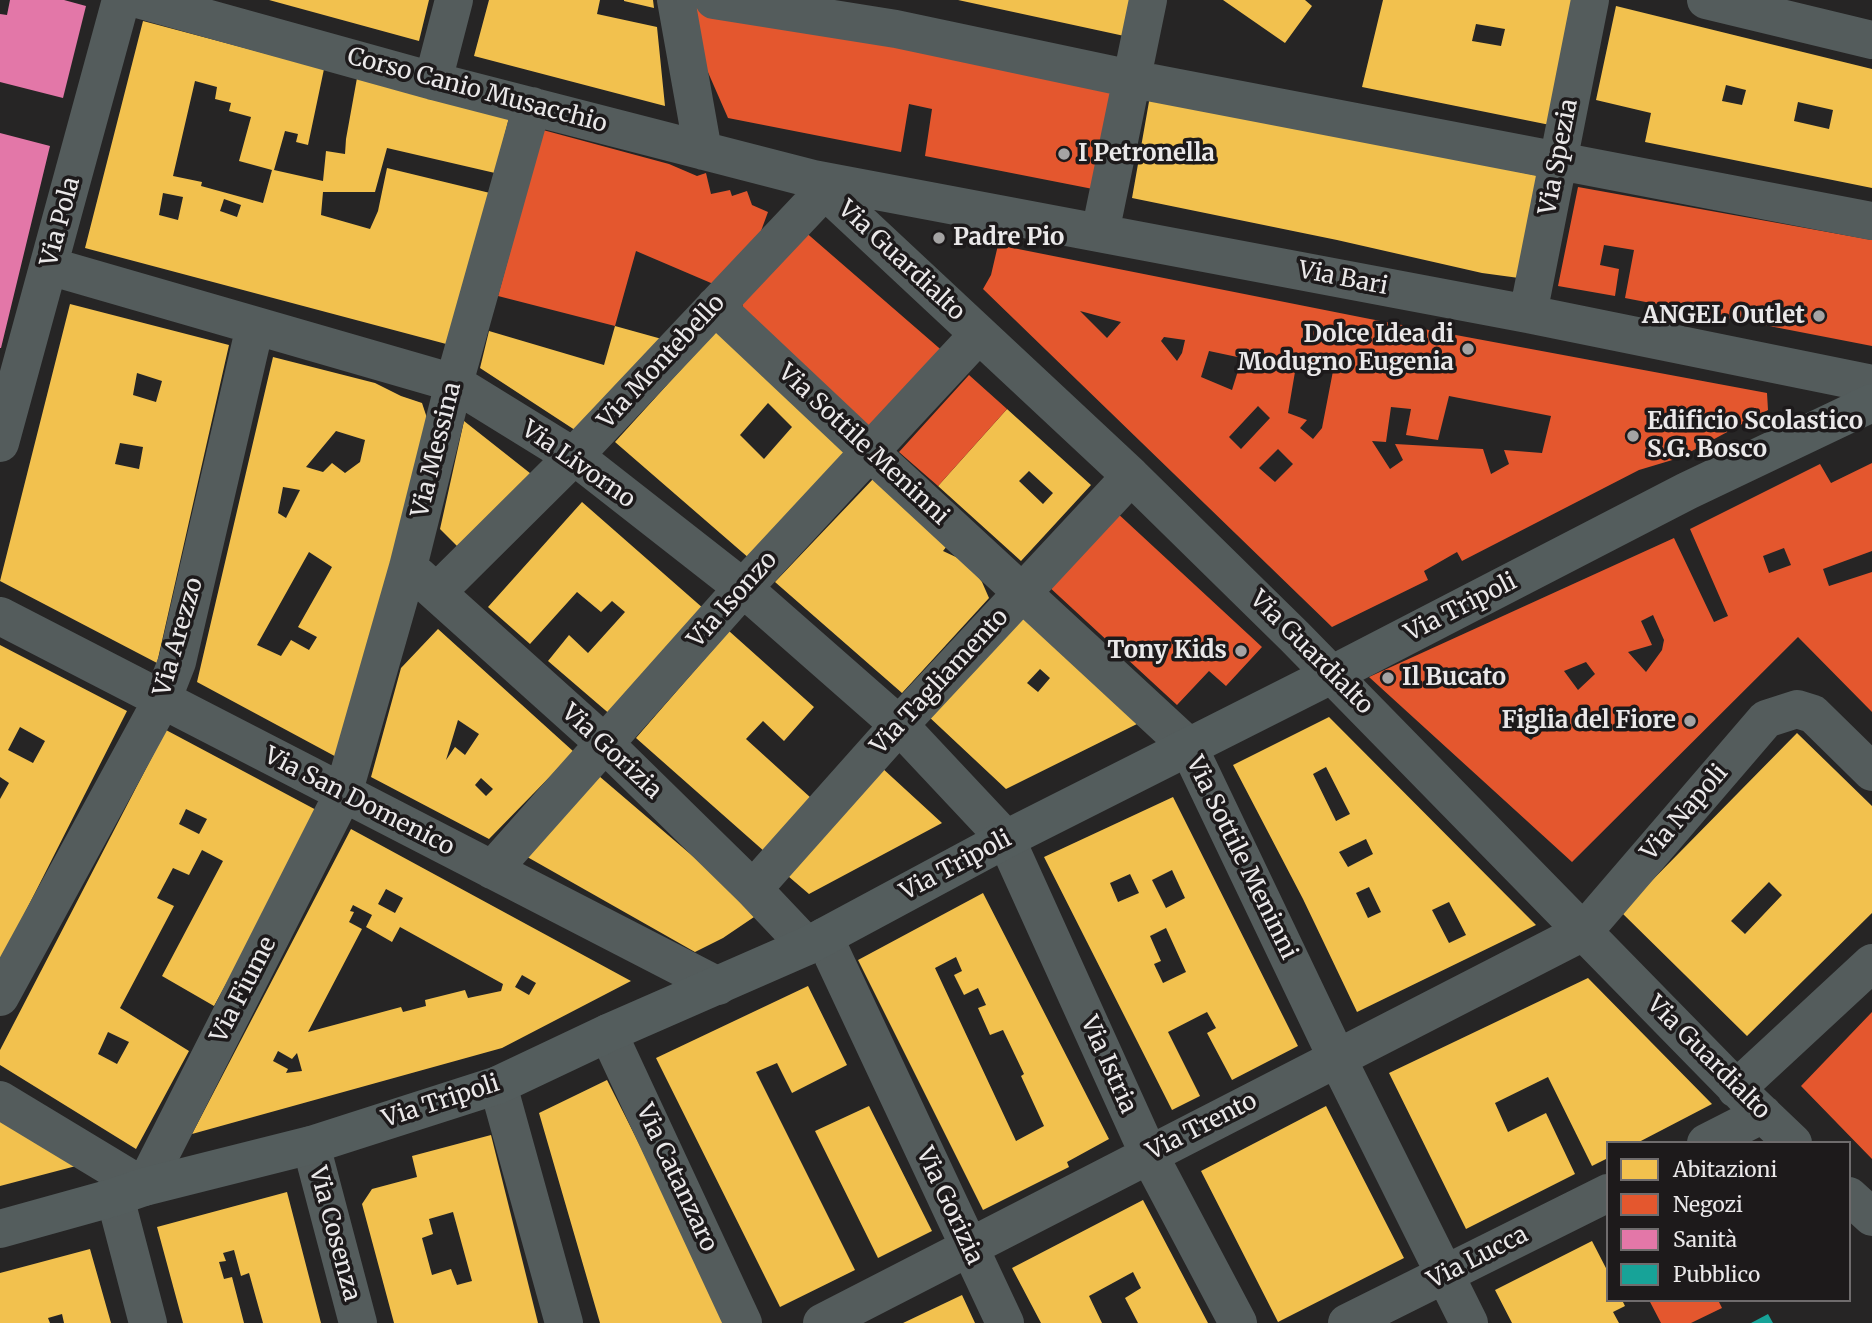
<!DOCTYPE html>
<meta charset="utf-8">
<style>
body{margin:0}
#map{position:relative;width:1872px;height:1323px;overflow:hidden;background:#262525;font-family:Merriweather,serif}
canvas{display:block}
.legend{position:absolute;left:1606px;top:1141px;width:245px;height:161px;box-sizing:border-box;background:#1d1a1b;border:2px solid #6f6c6d;margin:0;padding:9px 12px;list-style:none;font-size:21px;color:#eae8e9}
.legend li{display:flex;align-items:center;gap:14px;height:35px}
.legend b{width:35px;border:2px solid #6f6c6d}
</style>
<div id="map">
<canvas width="1872" height="1323"></canvas>
<ul class="legend">
<li><b style="height:19px;background:#f2c14e"></b>Abitazioni</li>
<li><b style="height:19px;background:#e4572e"></b>Negozi</li>
<li><b style="height:19px;background:#e377a8"></b>Sanità</li>
<li><b style="height:19px;background:#17a398"></b>Pubblico</li>
</ul>
</div>
<script>
const context = document.querySelector('canvas').getContext('2d');
context.lineJoin = 'round';
function paint(path, color) { context.fillStyle = color; context.fill(path, 'evenodd'); }
const poly = rows => new Path2D(rows.map(r => 'M' + r).join(''));
function trace(path, color, width, dash) { context.strokeStyle = color; context.lineWidth = width; context.lineCap = dash ? 'butt' : 'round'; context.setLineDash(dash || []); context.stroke(path); }
function write(font, color, halo, rows, align = 'center') {
  context.font = font + ' Merriweather,serif'; context.lineWidth = 7; context.setLineDash([]); context.textBaseline = 'middle'; context.strokeStyle = halo; context.fillStyle = color; for (const [text, x, y, turn = 0] of rows) {
    context.save(); context.translate(x, y); context.rotate((+turn || 0) * Math.PI / 180); context.textAlign = isNaN(turn) ? turn : align; if (halo) context.strokeText(text, 0, 0); context.fillText(text, 0, 0); context.restore();
  }
}
const homes = poly([
 [269,0,429,0,419,41],
 [489,0,600,0,597,14,657,27,665,106,474,56],
 [624,0,653,0,654,8,624,1],
 [958,0,1137,0,1129,37],
 [1223,0,1305,0,1312,6,1285,43],
 [1383,0,1574,0,1550,125,1362,87],
 [1476,24,1505,29,1501,46,1472,41],
 [1616,6,1872,69,1872,188,1645,142,1651,113,1596,100],
 [1726,85,1746,90,1742,105,1722,101],
 [1798,102,1833,110,1829,129,1794,121],
 [143,21,324,69,308,145,296,142,298,134,285,131,274,170,323,181,326,151,345,154,346,139,357,78,509,118,495,173,387,148,375,192,323,192,321,215,370,229,378,211,387,168,490,193,450,345,85,248],
 [195,81,217,87,215,99,231,103,229,111,251,117,239,161,272,170,263,203,201,186,202,182,173,176],
 [163,193,183,197,178,220,159,215],
 [224,199,241,205,237,217,220,211],
 [1150,96,1539,176,1519,278,1482,273,1337,240,1132,198],
 [70,304,229,345,157,663,0,581],
 [137,373,162,381,156,402,133,395],
 [120,443,143,447,139,469,115,464],
 [615,326,669,341,581,434,480,368,489,331,604,365],
 [717,330,853,459,750,559,615,442],
 [768,403,792,427,764,459,740,435],
 [273,357,375,383,401,396,422,403,427,418,342,760,197,682],
 [336,431,365,440,360,462,345,473,332,463,323,472,306,467],
 [283,487,300,490,286,518,278,513],
 [309,552,332,567,298,627,317,637,309,650,291,640,281,656,257,645],
 [1007,409,1091,485,1021,561,938,486],
 [1029,471,1053,493,1043,504,1019,481],
 [464,421,540,481,469,558,440,529],
 [874,478,947,546,943,551,958,558,971,568,982,582,989,598,902,693,775,582],
 [582,502,704,609,612,716,548,661,569,635,588,653,625,612,612,601,601,612,577,592,530,644,488,607],
 [1020,612,1139,723,1006,789,927,715],
 [1040,669,1050,678,1038,692,1027,683],
 [438,629,574,752,489,839,371,777,401,668],
 [458,720,479,734,465,755,455,747,446,760],
 [481,778,493,789,486,796,475,785],
 [729,631,814,707,784,741,763,721,746,739,811,798,765,852,636,738],
 [0,645,127,711,0,962,0,799,9,783,0,777],
 [20,727,45,741,33,763,8,750],
 [1329,717,1536,925,1357,1012,1303,899,1233,765],
 [1326,767,1350,814,1336,821,1313,774],
 [1366,839,1373,854,1348,867,1339,852],
 [1369,887,1381,912,1368,918,1356,893],
 [1449,902,1466,935,1449,943,1432,910],
 [166,730,320,812,214,1006,162,976,223,861,202,850,189,875,173,868,157,898,174,906,120,1008,189,1051,136,1149,0,1065,0,1050],
 [186,809,207,819,199,834,179,824],
 [108,1032,129,1042,117,1064,98,1054],
 [1797,733,1872,806,1872,913,1747,1036,1621,912],
 [1769,882,1782,895,1745,934,1731,921],
 [881,767,942,823,809,894,788,876],
 [599,776,737,894,757,915,723,938,695,952,522,854],
 [1173,797,1298,1046,1232,1080,1207,1033,1216,1028,1207,1012,1168,1032,1200,1096,1172,1110,1044,857],
 [1172,870,1185,898,1166,908,1152,880],
 [1130,874,1139,893,1118,902,1110,883],
 [1166,928,1186,972,1163,983,1154,964,1161,961,1150,936],
 [351,829,631,981,502,1048,192,1134],
 [386,889,403,898,395,913,378,904],
 [353,905,372,915,366,927,392,942,400,927,503,984,501,991,468,998,465,990,425,1000,426,1006,403,1012,401,1007,308,1032,362,929,349,922,354,912,350,911],
 [522,975,536,983,529,995,515,987],
 [278,1051,292,1059,297,1053,302,1071,286,1073,288,1069,273,1061],
 [983,893,1109,1139,1067,1162,1069,1167,983,1210,858,960],
 [956,957,962,971,954,975,964,995,978,988,986,1005,978,1008,990,1035,1003,1030,1024,1074,1021,1076,1044,1126,1016,1141,935,968],
 [1588,978,1712,1104,1637,1143,1608,1143,1608,1158,1592,1166,1548,1077,1495,1103,1508,1132,1546,1113,1575,1174,1466,1229,1389,1073],
 [808,986,847,1065,792,1093,777,1063,756,1072,855,1270,780,1307,656,1058],
 [607,1080,729,1323,600,1323,539,1113],
 [869,1106,932,1231,878,1258,815,1131],
 [1326,1106,1404,1258,1278,1322,1201,1171],
 [0,1120,76,1166,0,1186],
 [491,1135,538,1323,394,1323,362,1204,372,1189,417,1177,412,1156],
 [453,1212,472,1281,457,1285,451,1269,432,1275,422,1238,433,1234,429,1219],
 [287,1192,321,1323,263,1323,249,1273,241,1276,234,1250,223,1253,226,1261,219,1262,224,1279,232,1277,244,1323,183,1323,157,1227],
 [1143,1200,1208,1323,1138,1323,1125,1298,1141,1288,1133,1272,1089,1296,1102,1323,1041,1323,1012,1268],
 [1592,1241,1608,1272,1608,1300,1622,1300,1625,1306,1613,1312,1619,1323,1512,1323,1495,1290],
 [90,1249,111,1323,64,1323,62,1314,48,1318,50,1323,0,1323,0,1273],
 [962,1295,975,1323,903,1323]
]);
const shops = poly([
 [688,5,1117,90,1098,190,925,156,932,109,909,104,901,152,728,118,693,38],
 [543,130,669,164,697,176,706,173,711,194,730,190,732,196,747,191,752,205,768,212,754,250,718,286,636,251,615,326,498,296],
 [1578,187,1872,240,1872,346,1625,298,1634,250,1604,245,1600,265,1619,269,1615,296,1558,286],
 [803,230,946,354,875,433,743,308,741,298],
 [998,245,1370,319,1767,393,1768,410,1679,458,1639,470,1462,561,1457,552,1424,571,1428,580,1332,627,983,289,991,275],
 [1080,311,1121,322,1107,338],
 [1164,337,1185,340,1182,353,1177,361,1161,341],
 [1209,351,1242,358,1232,390,1201,377],
 [1296,366,1333,371,1322,428,1313,439,1300,428,1307,420,1288,413],
 [1449,396,1551,416,1542,453,1504,450,1509,464,1491,474,1483,449,1395,444,1403,460,1390,469,1372,441,1386,442,1391,407,1411,409,1406,435,1438,440],
 [1258,406,1270,418,1241,449,1229,437],
 [1278,449,1293,464,1275,482,1259,468],
 [969,375,1007,409,938,486,899,452],
 [1872,463,1872,551,1823,569,1829,586,1872,572,1872,712,1798,637,1572,862,1369,677,1674,538,1714,622,1728,616,1690,529,1820,464,1831,483],
 [1784,548,1791,565,1769,573,1763,556],
 [1653,615,1664,640,1662,650,1646,672,1628,652,1652,645,1641,621],
 [1586,662,1595,674,1578,690,1564,671],
 [1539,708,1551,719,1531,740,1519,730],
 [1115,511,1262,647,1226,686,1209,671,1177,705,1047,585],
 [1872,1012,1872,1159,1801,1086],
 [1649,1300,1718,1300,1722,1308,1691,1323,1661,1323]
]);
const health = poly([
 [10,0,64,0,86,6,63,98,0,82,0,14,7,15],
 [0,133,50,146,1,348,0,348]
]);
const public = poly([
 [1768,1314,1773,1323,1751,1323]
]);
const minor = poly([
 [141,0,433,81,813,179,1528,314,1872,384],
 [676,0,703,151],
 [714,0,896,29,1132,79,1872,221],
 [1706,0,1872,40],
 [433,81,454,0],
 [813,179,1131,476,1295,637,1751,1103,1793,1143],
 [1100,233,1148,0],
 [49,266,454,383,582,462,743,588,899,725,1006,839,1149,1155,1238,1323],
 [715,306,870,452,1188,746,1337,1058,1469,1323],
 [1528,314,1590,0],
 [0,443,121,0],
 [418,576,605,744,753,889,807,946],
 [437,592,573,457,825,190],
 [0,616,718,986],
 [492,870,743,588,979,334],
 [753,889,899,725,1131,476],
 [824,937,1005,1323],
 [0,997,162,700,177,662,255,326],
 [608,1033,743,1323],
 [498,1085,564,1323],
 [1736,1089,1872,963],
 [0,1100,144,1187,343,794,408,567,454,383,532,106],
 [1706,1143,1763,1114],
 [311,1145,358,1323],
 [1849,1196,1872,1217],
 [115,1197,148,1323],
 [822,1323,1583,932,1766,719,1797,709,1813,714,1872,772],
 [1347,1323,1608,1193]
]);
const major = poly([
 [0,1229,115,1197,144,1187,311,1145,498,1085,608,1033,807,946,1006,839,1333,674,1687,491,1872,403]
]);
const markers = [
 [1064,154,7,"#a5a4a4"],
 [939,238,7,"#a5a4a4"],
 [1819,316,7,"#a5a4a4"],
 [1468,349,7,"#a5a4a4"],
 [1633,436,7,"#a5a4a4"],
 [1241,651,7,"#a5a4a4"],
 [1388,678,7,"#a5a4a4"],
 [1690,721,7,"#a5a4a4"]
];
const streetNames = [
 ["Corso Canio Musacchio",477,91,15],
 ["Via Spezia",1559,157,-79],
 ["Via Pola",61,222,-75],
 ["Via Guardialto",901,261,43],
 ["Via Bari",1343,279,11],
 ["Via Montebello",662,362,-47],
 ["Via Sottile Meninni",863,445,43],
 ["Via Messina",437,450,-76],
 ["Via Livorno",578,465,35],
 ["Via Isonzo",733,600,-48],
 ["Via Tripoli",1461,608,-27],
 ["Via Arezzo",179,637,-74],
 ["Via Guardialto",1311,653,45],
 ["Via Tagliamento",940,682,-47],
 ["Via Gorizia",611,752,43],
 ["Via San Domenico",359,802,27],
 ["Via Napoli",1685,813,-49],
 ["Via Sottile Meninni",1241,858,64],
 ["Via Tripoli",956,866,-28],
 ["Via Fiume",244,990,-63],
 ["Via Guardialto",1708,1058,45],
 ["Via Istria",1108,1065,66],
 ["Via Tripoli",441,1102,-18],
 ["Via Trento",1202,1127,-27],
 ["Via Catanzaro",676,1178,65],
 ["Via Gorizia",949,1206,65],
 ["Via Cosenza",334,1234,75],
 ["Via Lucca",1478,1258,-27]
];
const poiNames = [
 ["I Petronella",1078,154],
 ["Padre Pio",953,238],
 ["ANGEL Outlet",1805,316,"right"],
 ["Dolce Idea di",1454,335,"right"],
 ["Modugno Eugenia",1454,363,"right"],
 ["Edificio Scolastico",1647,422],
 ["S.G. Bosco",1647,450],
 ["Tony Kids",1227,651,"right"],
 ["Il Bucato",1402,678],
 ["Figlia del Fiore",1676,721,"right"]
];
paint(homes, '#f2c14e');
paint(shops, '#e4572e');
paint(health, '#e377a8');
paint(public, '#17a398');
trace(minor, '#545c5c', 38);
trace(major, '#545d5d', 38);
for (const [x, y, r, color] of markers) { const dot = new Path2D(); dot.arc(x, y, r, 0, 2 * Math.PI); context.fillStyle = color; context.fill(dot); trace(dot, '#1d1a1b', 2.5); }
write('24px', '#eae8e9', '#1d1a1b', streetNames);
write('bold 24px', '#eae8e9', '#1d1a1b', poiNames, 'left');
</script>
